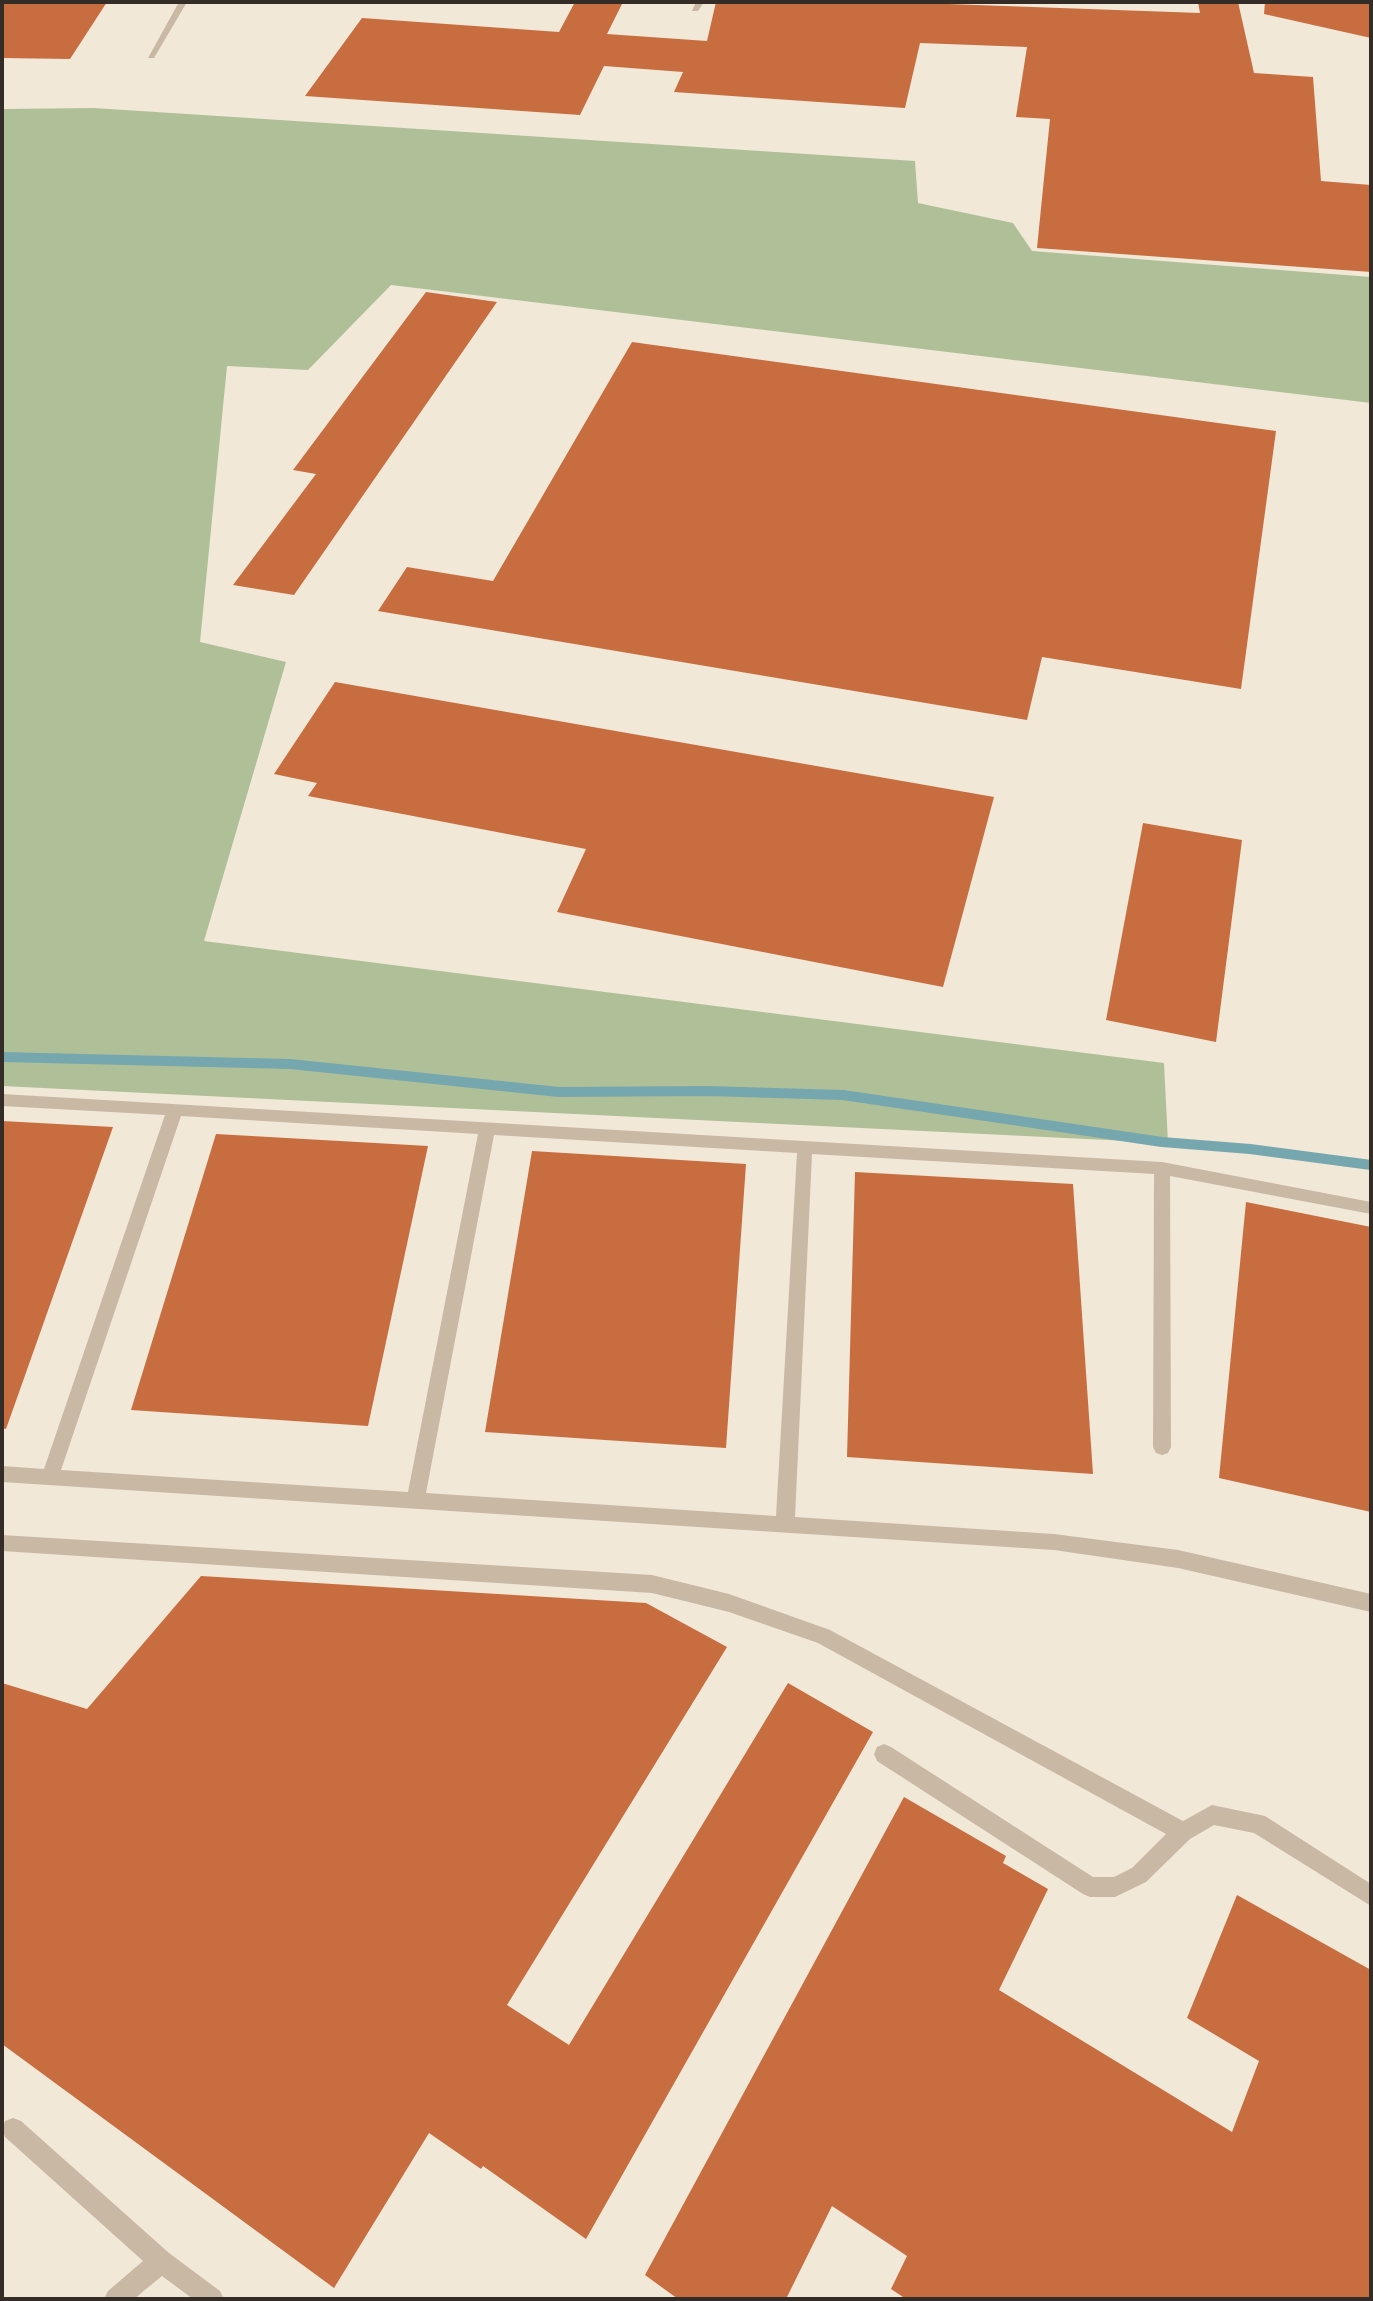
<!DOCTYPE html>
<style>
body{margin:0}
#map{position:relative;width:1373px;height:2301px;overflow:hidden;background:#f1e8d8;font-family:Commissioner,sans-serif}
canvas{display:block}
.frame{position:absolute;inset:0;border:4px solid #342c26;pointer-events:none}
</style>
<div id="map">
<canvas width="1373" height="2301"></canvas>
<div class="frame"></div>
</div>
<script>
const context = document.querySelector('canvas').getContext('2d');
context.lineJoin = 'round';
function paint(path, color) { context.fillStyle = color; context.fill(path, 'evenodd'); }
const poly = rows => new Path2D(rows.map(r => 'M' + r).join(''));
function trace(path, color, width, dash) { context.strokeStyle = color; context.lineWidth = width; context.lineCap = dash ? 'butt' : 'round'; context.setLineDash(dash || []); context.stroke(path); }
const green = poly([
 [94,108,915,161,918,203,1013,223,1032,251,1371,277,1371,403,391,285,308,370,227,366,200,642,286,662,204,941,1164,1063,1168,1143,2,1086,2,109]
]);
const stream = poly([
 [2,1057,290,1064,559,1092,707,1091,843,1095,1162,1142,1250,1149,1371,1165]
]);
const building = poly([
 [2,2,107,2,70,59,2,58],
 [575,2,623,2,607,34,707,41,716,2,893,2,1200,13,1198,2,1238,2,1254,73,1313,77,1321,181,1371,185,1371,272,1037,248,1050,119,1016,117,1027,47,920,43,905,108,674,92,683,72,604,66,580,115,305,96,362,18,559,32],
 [1265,2,1371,2,1371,38,1264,14],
 [426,292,497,302,294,595,233,585,316,474,293,470],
 [632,342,1276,431,1241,689,1042,657,1027,720,378,611,407,567,493,581],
 [335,682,994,797,943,987,557,912,586,849,308,796,317,783,274,774],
 [1143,823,1242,840,1216,1042,1106,1020],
 [2,1121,113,1127,6,1429,2,1428],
 [216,1134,428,1146,368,1426,131,1410],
 [532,1151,746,1164,726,1448,485,1432],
 [855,1172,1073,1184,1093,1474,847,1457],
 [1246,1202,1371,1227,1371,1512,1219,1478],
 [201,1576,646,1603,727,1647,507,2005,569,2045,788,1683,873,1732,586,2239,483,2166,481,2169,429,2133,334,2288,2,2044,2,1683,87,1709],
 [904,1797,1006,1856,1003,1863,1048,1889,999,1990,1232,2132,1259,2061,1187,2018,1237,1895,1371,1970,1371,2299,906,2299,891,2289,907,2256,832,2206,786,2299,678,2299,645,2275]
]);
const service = poly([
 [179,2,187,2,154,58,148,58,179,2],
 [696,2,704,2,698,11,692,11,696,2],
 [2,1094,1162,1162,1371,1202,1371,1214,1170,1176,1171,1447,1168,1453,1162,1455,1156,1453,1153,1447,1154,1174,812,1154,795,1517,1054,1534,1178,1550,1371,1594,1371,1612,1178,1568,1054,1550,2,1482,2,1466,44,1469,165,1115,2,1106,2,1094],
 [181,1116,478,1134,408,1492,61,1470,181,1116],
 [494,1135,797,1153,776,1516,426,1493,494,1135],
 [2,1535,652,1575,729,1594,830,1630,1183,1821,1212,1805,1265,1816,1371,1884,1371,1906,1254,1833,1214,1825,1190,1839,1146,1882,1115,1897,1090,1897,1083,1894,877,1761,874,1754,877,1747,884,1744,891,1747,1093,1877,1114,1877,1132,1868,1166,1834,818,1643,729,1612,652,1593,2,1551,2,1535],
 [13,2118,21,2121,169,2253,220,2291,224,2299,193,2299,162,2276,134,2299,104,2299,108,2291,143,2261,5,2137,2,2129,5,2121,13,2118]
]);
paint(green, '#afc098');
trace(stream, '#76a7af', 10);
paint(building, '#c86d3f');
paint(service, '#c9b8a4');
</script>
